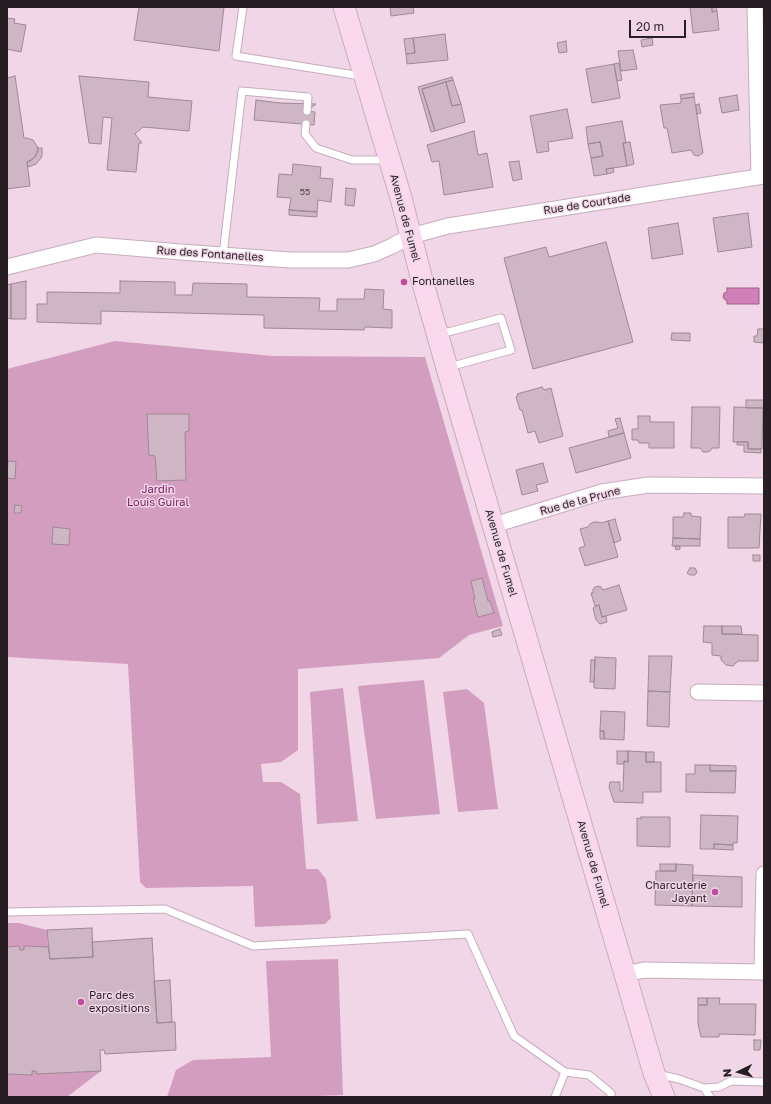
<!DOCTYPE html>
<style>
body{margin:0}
#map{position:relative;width:771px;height:1104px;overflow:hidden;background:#f0d6e6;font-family:"Golos Text",sans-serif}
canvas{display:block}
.frame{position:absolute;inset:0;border:8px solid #271e24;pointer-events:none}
.north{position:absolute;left:719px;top:1052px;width:40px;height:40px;-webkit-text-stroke:3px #f0d6e6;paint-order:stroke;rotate:265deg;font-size:11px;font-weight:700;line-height:16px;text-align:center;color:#271e24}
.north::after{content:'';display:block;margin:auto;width:14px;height:18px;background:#271e24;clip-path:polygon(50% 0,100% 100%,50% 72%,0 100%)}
.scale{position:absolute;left:629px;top:20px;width:57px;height:18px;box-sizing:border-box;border:2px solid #271e24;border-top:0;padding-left:5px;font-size:12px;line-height:14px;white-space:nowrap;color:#271e24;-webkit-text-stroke:3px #f0d6e6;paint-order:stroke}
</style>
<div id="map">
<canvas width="771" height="1104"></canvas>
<div class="frame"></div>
<div class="north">N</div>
<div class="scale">20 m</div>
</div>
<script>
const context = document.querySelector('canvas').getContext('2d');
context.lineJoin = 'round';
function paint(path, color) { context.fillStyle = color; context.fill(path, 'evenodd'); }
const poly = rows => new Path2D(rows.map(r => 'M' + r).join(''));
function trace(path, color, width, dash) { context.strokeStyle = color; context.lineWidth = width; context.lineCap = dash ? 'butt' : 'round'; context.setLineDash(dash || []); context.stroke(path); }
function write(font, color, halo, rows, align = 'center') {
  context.font = font + ' "Golos Text",sans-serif'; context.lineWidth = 3; context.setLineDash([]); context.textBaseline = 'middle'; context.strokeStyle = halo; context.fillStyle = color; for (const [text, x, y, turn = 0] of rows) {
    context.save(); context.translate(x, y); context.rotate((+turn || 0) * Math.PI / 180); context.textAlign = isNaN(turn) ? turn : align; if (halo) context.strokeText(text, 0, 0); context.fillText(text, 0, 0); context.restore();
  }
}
const green = poly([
 [115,341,273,356,425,357,503,626,469,635,439,658,298,669,298,750,281,762,261,764,263,782,281,782,300,794,306,869,318,869,326,879,331,918,325,924,255,927,253,886,146,888,140,882,128,664,7,657,7,369],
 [424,680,440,814,376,819,358,686],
 [343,688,358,821,317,824,310,692],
 [467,689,484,703,498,809,458,812,443,692],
 [7,923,19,923,47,930,48,947,24,946,24,950,20,950,19,946,7,947],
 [338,959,343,1095,290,1097,167,1097,176,1070,193,1060,271,1057,266,961],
 [32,1071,36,1071,37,1074,101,1071,67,1097,7,1097,7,1074]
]);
const water = poly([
 [727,288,759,288,759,304,727,304,727,301,724,299,723,297,724,293,727,292,727,288]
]);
const building = poly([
 [139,7,224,7,219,51,134,40,139,7],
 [390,7,413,7,414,13,391,16,390,7],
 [690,7,712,7,712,12,717,11,719,30,693,33,690,7],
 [712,7,716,7,717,11,712,12,712,7],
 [7,18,15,19,14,23,26,25,21,52,7,49,7,18],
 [445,34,448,60,407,64,406,54,415,53,413,38,445,34],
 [413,38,415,53,406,54,404,39,413,38],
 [652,38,653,45,642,47,641,40,652,38],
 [566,41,567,52,559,53,557,43,566,41],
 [633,50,637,69,621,71,618,51,633,50],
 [619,63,622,80,617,81,614,64,619,63],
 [614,64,620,98,592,103,586,69,614,64],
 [15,76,24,138,27,138,33,140,37,146,38,151,34,158,27,162,30,186,7,189,7,78,15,76],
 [79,76,149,82,148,97,192,101,189,131,143,127,135,134,142,143,139,143,136,172,107,170,112,118,103,117,101,144,89,143,79,76],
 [452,77,453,80,422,89,435,131,431,132,418,87,452,77],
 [453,80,461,104,452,106,446,82,453,80],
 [446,82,452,106,461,104,465,122,435,131,422,89,446,82],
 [694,93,694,97,681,99,680,95,694,93],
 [737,95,739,110,722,113,719,98,737,95],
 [694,97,703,153,700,155,698,156,694,155,691,150,672,153,667,128,664,128,660,105,681,103,681,99,694,97],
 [256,100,280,103,316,104,307,111,315,112,314,125,254,120,256,100],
 [699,104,701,113,697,114,696,105,699,104],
 [567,109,573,138,548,142,549,151,537,153,530,116,567,109],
 [622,121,626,143,623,143,627,166,606,169,607,174,594,176,591,158,603,156,600,142,588,144,586,127,622,121],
 [474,131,478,155,487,153,493,187,444,195,439,161,432,162,427,145,474,131],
 [600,142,603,156,591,158,588,144,600,142],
 [630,142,634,164,627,166,623,143,630,142],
 [38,148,42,148,42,155,41,158,36,164,28,167,27,162,32,160,36,156,38,148],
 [519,161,522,179,513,181,509,162,519,161],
 [293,164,321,167,320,178,333,179,331,202,318,200,317,212,289,210,291,198,277,197,279,174,292,175,293,164],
 [613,168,614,172,607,174,606,169,613,168],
 [346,188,356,189,354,206,345,205,346,188],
 [289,210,317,212,317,217,289,215,289,210],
 [748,213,752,247,718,252,713,218,748,213],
 [678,223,683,254,652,259,648,228,678,223],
 [606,242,633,342,533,369,504,258,546,247,549,257,606,242],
 [26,281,26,319,11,319,11,284,26,281],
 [120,281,175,282,175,295,192,295,193,283,247,284,247,297,320,298,319,311,337,311,337,299,364,299,365,289,384,290,383,309,392,310,392,328,365,327,364,330,264,328,264,315,101,311,101,324,37,322,37,304,47,304,47,292,120,293,120,281],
 [11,284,11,319,7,318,7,285,11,284],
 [758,329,764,329,764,343,754,342,754,336,757,336,758,329],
 [672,333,690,333,690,341,671,340,672,333],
 [542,387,544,390,551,388,563,436,539,443,535,431,528,433,522,410,520,410,516,397,518,396,517,394,542,387],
 [746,400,764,400,763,408,746,408,746,400],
 [692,407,720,407,719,448,712,448,710,451,707,452,703,452,700,448,691,448,692,407],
 [734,407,763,408,762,449,748,449,748,442,733,442,734,407],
 [147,414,189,414,189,431,185,432,186,480,157,481,155,456,149,455,147,414],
 [638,416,650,416,650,422,674,422,674,448,649,448,649,443,639,443,638,440,632,440,632,429,638,429,638,416],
 [620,418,624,433,609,437,608,431,618,428,615,419,620,418],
 [624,433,631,458,576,473,569,448,624,433],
 [737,442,748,442,748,449,761,449,761,453,744,452,744,445,737,445,737,442],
 [8,461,16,462,15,479,7,478,8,461],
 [543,463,548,482,536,485,538,491,522,495,516,470,543,463],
 [15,505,22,506,21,513,14,513,15,505],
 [684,513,691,513,691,516,701,517,700,539,673,538,673,517,683,517,684,513],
 [745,514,761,514,759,548,728,548,728,517,744,517,745,514],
 [615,519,621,540,614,543,608,521,615,519],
 [608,521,618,557,585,566,579,548,585,546,580,529,588,527,590,524,594,522,598,522,601,523,608,521],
 [53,527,70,529,69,545,52,544,53,527],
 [673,538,700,539,700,546,672,546,673,538],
 [675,546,680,546,680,549,676,550,675,546],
 [753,555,760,555,760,561,753,561,753,555],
 [690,568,695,568,697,572,695,575,690,575,687,573,690,568],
 [482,578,488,601,490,601,494,613,478,617,473,599,475,599,471,581,482,578],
 [619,585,627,610,602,617,599,605,595,606,591,593,593,593,593,589,595,587,598,586,601,587,603,590,619,585],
 [599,605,602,617,606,616,607,622,600,624,596,620,593,608,599,605],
 [704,626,722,626,722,634,758,635,758,661,738,661,733,666,726,665,721,660,721,656,712,655,712,643,703,642,704,626],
 [722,626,741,626,742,634,722,634,722,626],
 [500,629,502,635,493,637,492,632,500,629],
 [649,656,672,656,670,692,648,691,649,656],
 [595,657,616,658,615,689,594,688,595,657],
 [591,660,595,660,594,682,590,682,591,660],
 [648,691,670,692,669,727,647,726,648,691],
 [601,711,625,712,624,740,604,739,604,731,600,731,601,711],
 [600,731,604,731,604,739,600,739,600,731],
 [617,751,628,751,628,762,624,761,624,764,617,764,617,751],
 [628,751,646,752,646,762,661,762,661,792,643,792,643,803,614,802,609,787,610,782,620,782,620,791,623,791,624,761,628,762,628,751],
 [646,752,654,752,654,762,646,762,646,752],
 [695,765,710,765,710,771,736,771,735,793,686,792,686,774,695,774,695,765],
 [710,765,736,766,736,771,710,771,710,765],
 [701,815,738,816,737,843,733,843,733,845,714,844,714,849,700,849,701,815],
 [641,817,670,817,670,847,637,846,637,818,641,819,641,817],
 [714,844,733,845,733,850,714,849,714,844],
 [660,864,676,864,676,871,660,871,660,864],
 [676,864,693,865,692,906,655,905,656,871,676,871,676,864],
 [693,875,742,877,742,907,692,906,693,875],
 [92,928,93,957,50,959,47,930,92,928],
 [152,938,157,1023,175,1022,176,1050,105,1054,104,1050,100,1050,101,1071,37,1074,36,1071,32,1071,32,1075,7,1074,7,947,19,946,20,950,24,950,24,946,48,947,50,959,72,958,93,957,92,942,152,938],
 [170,980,172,1022,157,1023,154,981,170,980],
 [698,998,707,998,707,1005,698,1005,698,998],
 [707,998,720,998,719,1004,756,1004,755,1035,719,1034,719,1037,701,1037,698,1024,698,1005,707,1005,707,998],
 [754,1040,761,1040,760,1050,754,1050,754,1040]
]);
const lane = poly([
 [243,7,236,56,361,76],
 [306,124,305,134,316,148,352,160,386,160],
 [223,255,242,91,308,97,307,111],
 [439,334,452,331,501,318,511,350,449,367],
 [7,912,165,909,253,946,468,934,514,1036,565,1072,589,1075,611,1093,611,1097],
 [657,1074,679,1079,704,1088,710,1097],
 [704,1088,719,1087,731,1081,764,1082],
 [555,1097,565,1072]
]);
const street = poly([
 [755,7,759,177],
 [7,267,96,245,181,252,290,260,348,260,374,254,392,246,411,236,448,226,764,176],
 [493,526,507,521,602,492,648,485,764,486],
 [698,692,764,693],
 [762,972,764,874],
 [625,974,644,970,764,972]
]);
const secondary = poly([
 [344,7,401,198,422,280,447,368,654,1073,664,1097]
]);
const markers = [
 [404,282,4,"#c1499e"],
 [715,892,4,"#c1499e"],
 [81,1002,4,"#c1499e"]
];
const numberNames = [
 ["55",305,192]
];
const streetNames = [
 ["Rue de Courtade",587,204,-9],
 ["Avenue de Fumel",405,218,75],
 ["Rue des Fontanelles",210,254,4],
 ["Rue de la Prune",580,501,-15],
 ["Avenue de Fumel",501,553,74],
 ["Avenue de Fumel",593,864,74]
];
const poiNames = [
 ["Fontanelles",412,282],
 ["Charcuterie",707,886,"right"],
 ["Jayant",707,899,"right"],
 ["Parc des",89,996],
 ["expositions",89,1009]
];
const parkNames = [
 ["Jardin",158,490],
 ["Louis Guiral",158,503]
];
paint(green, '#d39dbf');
paint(water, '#d17fb6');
trace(water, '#9e628a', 1);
paint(building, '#cfb6c5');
trace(building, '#9f8896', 1);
trace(lane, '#c6adbc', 9);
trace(street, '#c6adbc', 17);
trace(secondary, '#c6adbc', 23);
trace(lane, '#fff', 7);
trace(street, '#fff', 15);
trace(secondary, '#fad9ef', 21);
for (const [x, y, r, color] of markers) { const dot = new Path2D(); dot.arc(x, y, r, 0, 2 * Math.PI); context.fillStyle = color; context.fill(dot); trace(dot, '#f0d6e6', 1.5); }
write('9px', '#51444c', null, numberNames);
write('11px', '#271e24', '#f0d6e6', streetNames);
write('11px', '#271e24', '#f0d6e6', poiNames, 'left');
write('11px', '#7b1a62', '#f0d6e6', parkNames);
</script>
